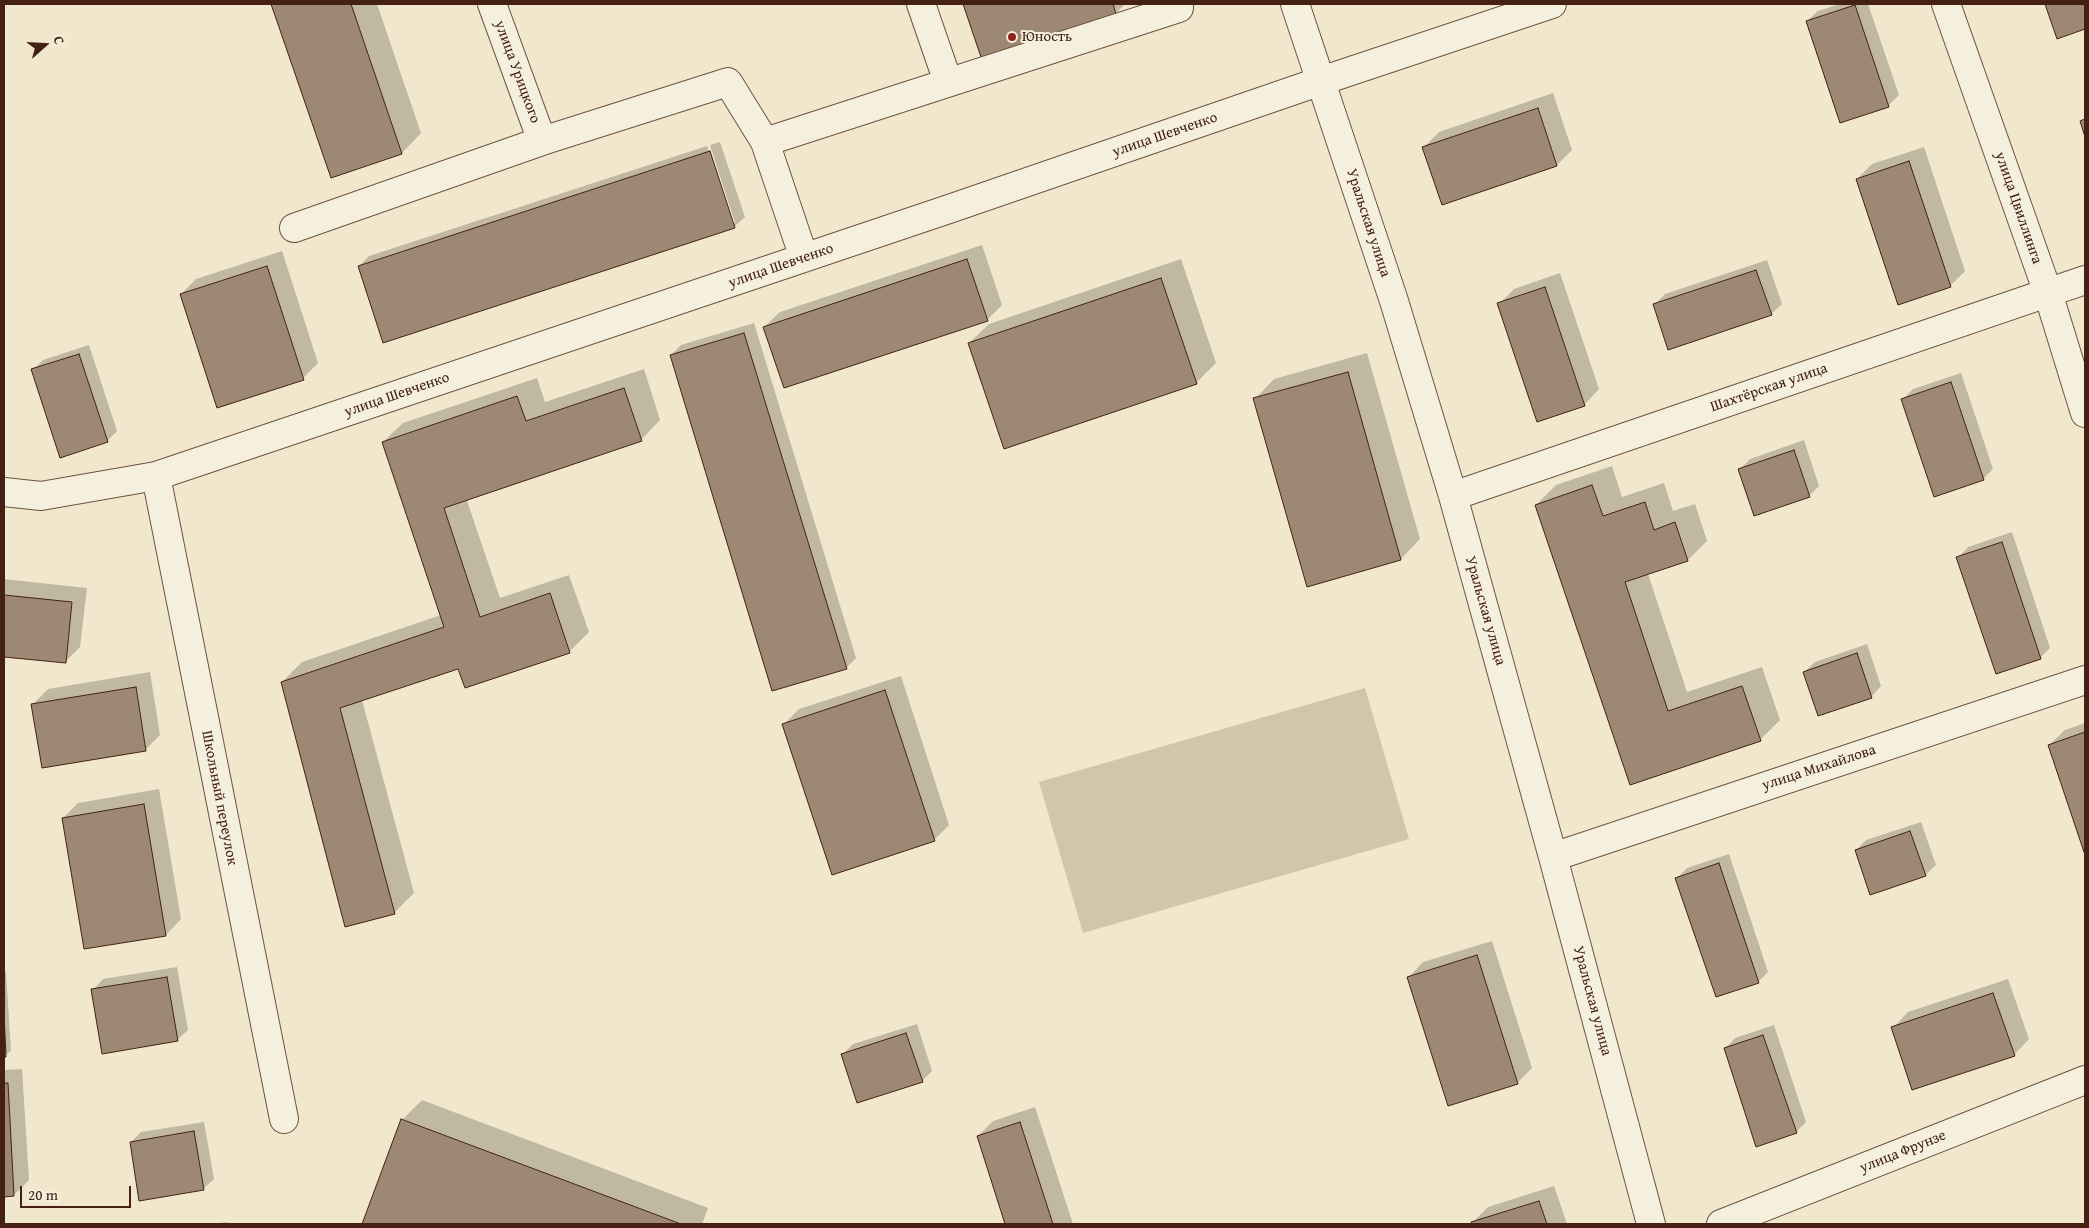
<!DOCTYPE html>
<meta charset="utf-8">
<style>
body{margin:0}
#map{position:relative;width:2089px;height:1228px;overflow:hidden;background:#f0e7cc;font-family:"Gentium Book Plus",serif}
canvas{display:block}
.frame{position:absolute;inset:0;border:5px solid #442112;pointer-events:none}
.north{position:absolute;left:20px;top:20px;width:50px;height:50px;-webkit-text-stroke:4px #f5efde;paint-order:stroke;rotate:71deg;font-size:14px;font-weight:700;line-height:20px;text-align:center;color:#442112}
.north::after{content:'';display:block;margin:auto;width:18px;height:22px;background:#442112;clip-path:polygon(50% 0,100% 100%,50% 72%,0 100%)}
.scale{position:absolute;left:20px;top:1186px;width:111px;height:22px;box-sizing:border-box;border:2px solid #442112;border-top:0;padding-left:6px;font-size:15px;line-height:18px;white-space:nowrap;color:#442112;-webkit-text-stroke:4px #f5efde;paint-order:stroke}
</style>
<div id="map">
<canvas width="2089" height="1228"></canvas>
<div class="frame"></div>
<div class="north">С</div>
<div class="scale">20 m</div>
</div>
<script>
const context = document.querySelector('canvas').getContext('2d');
context.lineJoin = 'round';
function paint(path, color) { context.fillStyle = color; context.fill(path, 'evenodd'); }
const poly = rows => new Path2D(rows.map(r => 'M' + r).join(''));
function trace(path, color, width, dash) { context.strokeStyle = color; context.lineWidth = width; context.lineCap = dash ? 'butt' : 'round'; context.setLineDash(dash || []); context.stroke(path); }
function write(font, color, halo, rows, align = 'center') {
  context.font = font + ' "Gentium Book Plus",serif'; context.lineWidth = 4; context.setLineDash([]); context.textBaseline = 'middle'; context.strokeStyle = halo; context.fillStyle = color; for (const [text, x, y, turn = 0] of rows) {
    context.save(); context.translate(x, y); context.rotate((+turn || 0) * Math.PI / 180); context.textAlign = isNaN(turn) ? turn : align; if (halo) context.strokeText(text, 0, 0); context.fillText(text, 0, 0); context.restore();
  }
}
const green = poly([
 [1365,688,1409,839,1083,933,1039,782]
]);
const shadow = poly([
 [273,4,377,4,421,133,402,153,332,177],
 [964,4,1125,4,1116,13,983,58],
 [1840,4,1868,4,1899,95,1888,106,1807,21,1818,11],
 [2047,4,2085,4,2085,28,2058,37],
 [1553,93,1572,150,1557,165,1443,203,1424,147,1439,132],
 [720,142,745,217,734,227,359,266,369,256,707,146,732,223,735,223,710,145],
 [1924,147,1965,271,1950,286,1857,179,1872,164],
 [982,245,1002,305,987,320,764,327,780,312],
 [282,251,318,363,303,378,181,294,196,279],
 [1181,259,1216,363,1196,383,969,343,989,324],
 [1767,260,1782,304,1771,314,1654,305,1665,294],
 [1560,273,1599,389,1584,405,1499,304,1514,289],
 [754,323,856,658,846,668,671,355,681,345],
 [89,345,117,431,107,441,33,370,43,360],
 [1367,353,1420,539,1401,559,1255,399,1274,379],
 [644,369,660,420,641,440,466,498,500,598,569,575,589,632,569,652,459,667,362,700,414,893,394,913,282,682,302,662,441,615,383,442,403,423,537,378,545,402],
 [1961,373,1993,469,1983,479,1903,399,1913,389],
 [1804,440,1819,486,1809,496,1740,469,1750,459],
 [1612,466,1622,497,1664,483,1673,511,1695,504,1707,541,1688,560,1648,574,1687,692,1762,667,1780,720,1760,740,1630,783,1536,505,1556,485],
 [2012,532,2050,648,2040,658,1958,558,1968,547],
 [4,579,87,588,80,647,65,662,4,655],
 [1867,644,1881,686,1871,697,1804,672,1815,662],
 [150,672,160,735,145,750,33,704,48,689],
 [901,676,949,825,934,840,784,724,799,709],
 [2085,723,2085,851,2049,745,2065,730],
 [159,789,181,919,166,935,63,818,78,803],
 [1921,822,1936,865,1925,875,1856,850,1866,840],
 [1729,854,1768,972,1758,982,1677,878,1687,868],
 [1492,941,1532,1068,1517,1083,1408,978,1423,962],
 [177,967,188,1030,177,1040,93,990,103,979],
 [4,972,6,972,11,1051,4,1056],
 [2008,979,2029,1039,2014,1055,1893,1028,1908,1012],
 [917,1024,932,1071,922,1081,842,1055,853,1044],
 [1774,1025,1806,1122,1796,1132,1725,1049,1735,1038],
 [22,1069,29,1180,14,1195,4,1196,4,1070],
 [422,1100,708,1208,702,1224,363,1224,402,1120],
 [1035,1107,1073,1224,1007,1224,978,1136,993,1121],
 [204,1122,214,1179,203,1189,131,1142,141,1132],
 [1554,1186,1567,1224,1473,1224,1473,1222,1488,1207],
 [227,1222,227,1224,213,1224]
]);
const building = poly([
 [271,4,351,4,402,154,331,178,271,4],
 [963,4,1113,4,1116,14,982,60,963,4],
 [2045,4,2085,4,2085,29,2057,39,2045,4],
 [1855,5,1889,107,1840,123,1806,21,1855,5],
 [1538,108,1557,166,1442,205,1422,147,1538,108],
 [2085,119,2085,137,2080,121,2085,119],
 [710,151,735,228,383,343,358,266,710,151],
 [1909,161,1951,287,1898,305,1856,179,1909,161],
 [967,259,988,321,784,388,763,327,967,259],
 [267,266,304,380,217,408,180,294,267,266],
 [1756,270,1772,315,1668,350,1653,304,1756,270],
 [1161,278,1197,384,1004,449,968,343,1161,278],
 [1545,287,1585,406,1537,422,1497,303,1545,287],
 [744,333,847,669,772,691,670,355,744,333],
 [79,354,108,442,60,458,31,369,79,354],
 [1348,372,1401,560,1307,587,1253,398,1348,372],
 [1951,382,1984,480,1934,497,1901,399,1951,382],
 [624,388,642,441,444,508,480,617,550,593,570,653,465,688,458,669,340,708,395,914,345,927,281,682,444,627,382,442,517,396,526,421,624,388],
 [1794,450,1810,497,1754,516,1738,469,1794,450],
 [1592,485,1603,516,1645,502,1654,530,1675,522,1688,561,1625,582,1668,711,1742,686,1761,741,1630,785,1535,505,1592,485],
 [2002,542,2041,659,1996,674,1956,557,2002,542],
 [4,595,72,602,66,663,4,657,4,595],
 [1857,653,1872,698,1818,716,1803,672,1857,653],
 [136,687,146,751,42,768,31,704,136,687],
 [885,690,935,841,832,875,782,724,885,690],
 [2085,732,2085,855,2048,745,2085,732],
 [144,804,166,936,84,949,62,818,144,804],
 [1910,831,1926,876,1870,895,1855,850,1910,831],
 [1719,863,1759,983,1716,997,1675,878,1719,863],
 [1477,955,1518,1084,1448,1106,1407,977,1477,955],
 [167,977,178,1041,102,1054,91,989,167,977],
 [1993,993,2015,1056,1912,1090,1891,1027,1993,993],
 [4,1012,6,1057,4,1057,4,1012],
 [906,1033,923,1082,857,1103,841,1054,906,1033],
 [1763,1035,1797,1133,1756,1147,1724,1048,1763,1035],
 [4,1083,8,1083,14,1196,4,1197,4,1083],
 [401,1119,681,1224,362,1224,401,1119],
 [1020,1122,1053,1224,1005,1224,977,1136,1020,1122],
 [194,1131,204,1190,139,1201,130,1142,194,1131],
 [1539,1201,1547,1224,1472,1224,1471,1222,1539,1201]
]);
const minor = poly([
 [492,4,542,141],
 [921,4,948,82],
 [1295,4,1394,301,1453,496,1553,857,1651,1224],
 [1946,4,2048,293,2085,413],
 [765,142,1179,8,1178,4],
 [294,228,542,141,728,82,765,142,804,258],
 [156,476,284,1119],
 [4,492,41,496,156,476,949,209,1321,81,1552,4],
 [1453,496,2085,280],
 [1553,857,2085,680],
 [1721,1224,2085,1080]
]);
const markers = [
 [1012,37,5,"#8f2418"]
];
const poiNames = [
 ["Юность",1022,37]
];
const streetNames = [
 ["улица Урицкого",517,72,70],
 ["улица Шевченко",1165,135,-19],
 ["улица Цвиллинга",2018,208,71],
 ["Уральская улица",1368,223,72],
 ["улица Шевченко",781,266,-19],
 ["Шахтёрская улица",1769,388,-19],
 ["улица Шевченко",397,395,-19],
 ["Уральская улица",1485,611,74],
 ["улица Михайлова",1819,768,-18],
 ["Школьный переулок",219,798,79],
 ["Уральская улица",1592,1001,75],
 ["улица Фрунзе",1903,1152,-22]
];
paint(green, '#d3c5ac');
paint(shadow, '#0003');
paint(building, '#9d8873');
trace(building, '#442112', 1);
trace(minor, '#6f5240', 30);
trace(minor, '#f5efde', 28);
for (const [x, y, r, color] of markers) { const dot = new Path2D(); dot.arc(x, y, r, 0, 2 * Math.PI); context.fillStyle = color; context.fill(dot); trace(dot, '#f5efde', 2); }
write('15px', '#442112', '#f5efde', poiNames, 'left');
write('15px', '#442112', '#f5efde', streetNames);
</script>
